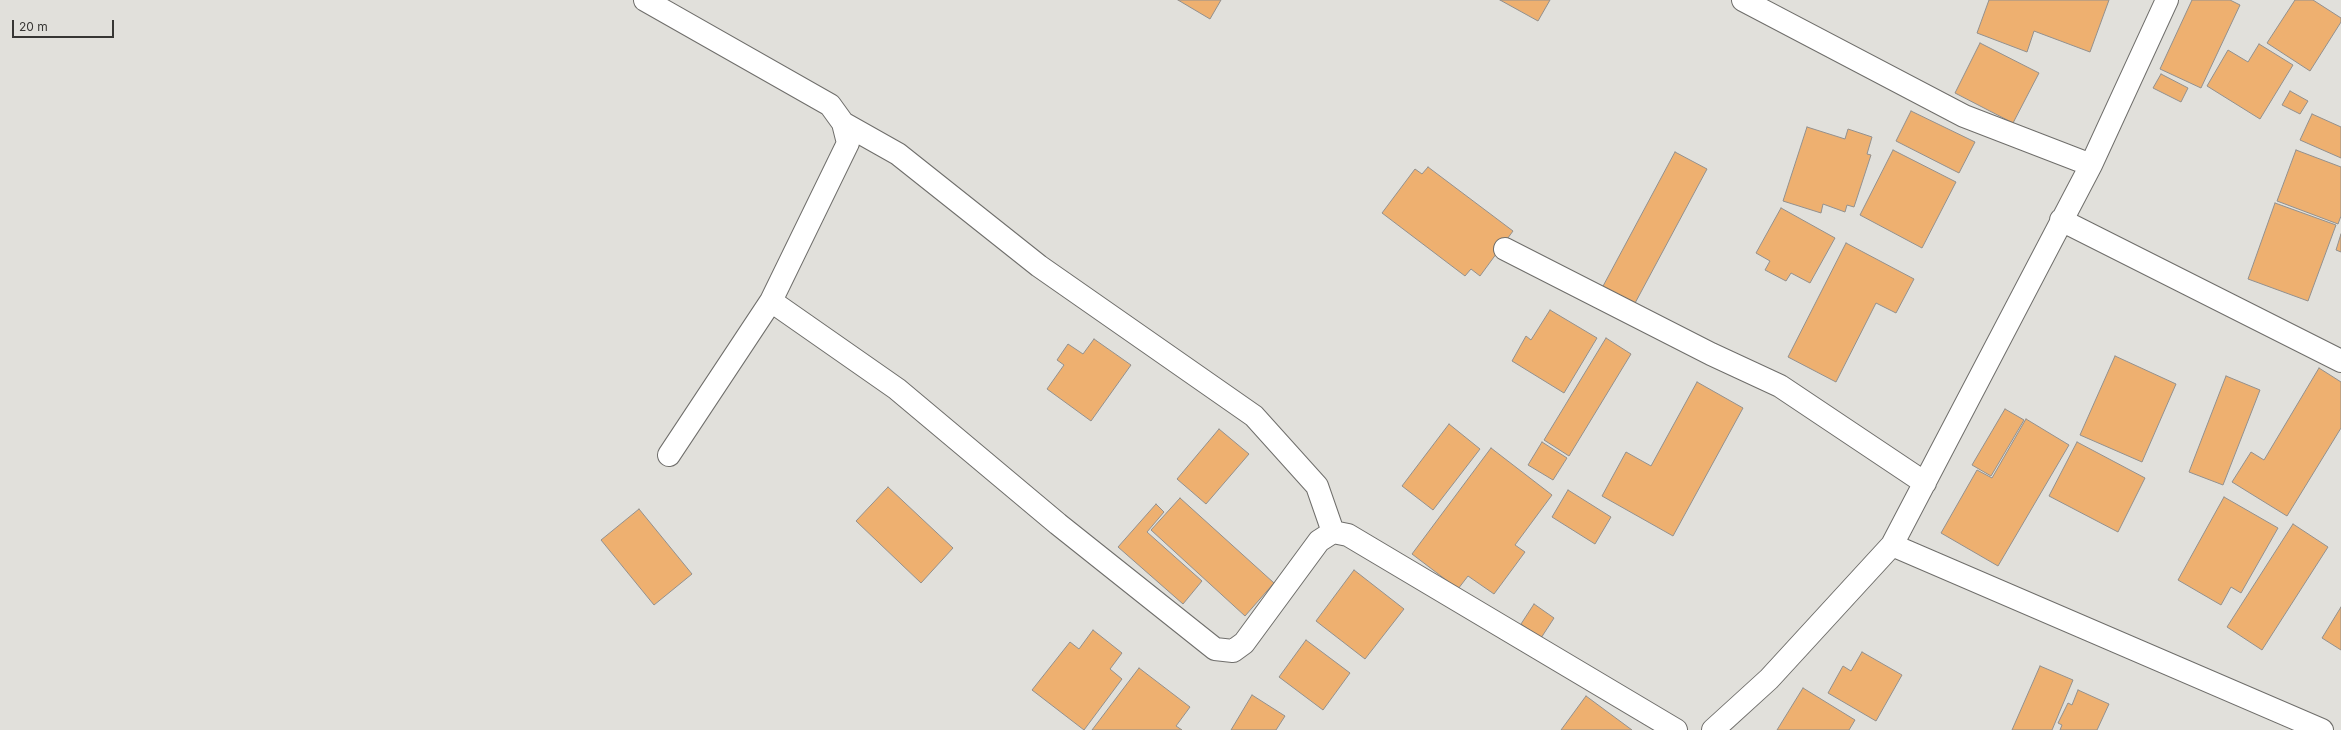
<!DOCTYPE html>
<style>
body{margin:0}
#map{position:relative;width:2341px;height:730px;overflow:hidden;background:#e1e0db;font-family:Inter,sans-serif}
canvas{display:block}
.scale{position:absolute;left:12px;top:20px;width:102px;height:18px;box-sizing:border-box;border:2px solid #373634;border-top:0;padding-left:5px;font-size:12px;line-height:14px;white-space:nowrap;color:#373634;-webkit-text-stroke:3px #e1e0db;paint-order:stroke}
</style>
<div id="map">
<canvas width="2341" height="730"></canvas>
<div class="scale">20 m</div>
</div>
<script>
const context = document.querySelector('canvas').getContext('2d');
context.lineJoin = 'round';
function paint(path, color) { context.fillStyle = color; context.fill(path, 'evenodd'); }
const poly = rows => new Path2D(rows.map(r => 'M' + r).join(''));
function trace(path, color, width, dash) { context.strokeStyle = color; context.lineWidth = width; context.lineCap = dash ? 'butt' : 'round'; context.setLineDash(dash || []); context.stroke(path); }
const building = poly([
 [1178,0,1221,0,1210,19,1178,0],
 [1500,0,1550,0,1538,21,1500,0],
 [1989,0,2109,0,2090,52,2034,31,2027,52,1977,33,1989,0],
 [2192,0,2230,0,2240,5,2201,88,2160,69,2192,0],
 [2295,0,2313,0,2341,18,2341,22,2310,71,2267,43,2295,0],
 [1980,43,2039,73,2013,123,1955,93,1980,43],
 [2259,44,2293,65,2260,119,2207,86,2228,50,2248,62,2259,44],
 [2161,74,2188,88,2181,102,2153,88,2161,74],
 [2290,91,2308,101,2300,114,2282,105,2290,91],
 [1911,111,1975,142,1959,173,1896,141,1911,111],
 [2312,114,2341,127,2341,158,2300,140,2312,114],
 [1807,127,1845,139,1848,129,1872,137,1867,154,1871,155,1854,207,1847,205,1845,212,1823,204,1821,213,1783,201,1807,127],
 [1893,150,1956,182,1922,248,1860,215,1893,150],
 [2296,150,2341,167,2341,216,2338,224,2277,201,2296,150],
 [1675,152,1707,169,1634,305,1602,288,1675,152],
 [1428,167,1513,231,1480,276,1471,269,1465,276,1382,213,1415,169,1422,174,1428,167],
 [2275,203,2336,225,2308,301,2248,279,2275,203],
 [1781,208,1835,238,1810,283,1791,273,1786,281,1765,270,1770,261,1756,253,1781,208],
 [2341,234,2341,252,2336,250,2341,234],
 [1846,243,1914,279,1896,313,1876,303,1836,382,1788,357,1846,243],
 [1550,310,1597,338,1564,393,1512,361,1526,336,1531,340,1550,310],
 [1606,338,1631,354,1569,456,1544,440,1606,338],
 [1094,339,1131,365,1091,421,1047,389,1064,365,1057,360,1068,344,1083,354,1094,339],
 [2115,356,2176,384,2142,462,2080,435,2115,356],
 [2319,368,2341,382,2341,428,2287,516,2232,482,2251,452,2264,460,2319,368],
 [2226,376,2260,390,2223,485,2189,472,2226,376],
 [1697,382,1743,408,1673,536,1602,496,1626,452,1651,466,1697,382],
 [2005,409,2024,420,1991,476,1972,465,2005,409],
 [2026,419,2069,445,1998,566,1941,533,1977,470,1992,478,2026,419],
 [1449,424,1480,449,1433,510,1402,486,1449,424],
 [1219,429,1249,454,1206,504,1177,479,1219,429],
 [1542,442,1567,458,1553,480,1528,465,1542,442],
 [2077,442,2145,478,2118,532,2049,496,2077,442],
 [1491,448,1552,495,1515,545,1525,552,1494,594,1468,576,1458,589,1412,554,1491,448],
 [888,487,953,548,921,583,856,521,888,487],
 [1568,490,1611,517,1595,544,1552,517,1568,490],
 [2224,497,2278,528,2241,593,2231,587,2221,605,2178,580,2224,497],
 [1180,498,1274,583,1245,616,1151,530,1180,498],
 [1156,504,1164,512,1147,532,1202,581,1183,604,1118,547,1156,504],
 [639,509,692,574,654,605,601,540,639,509],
 [2293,524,2328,547,2262,650,2227,627,2293,524],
 [1354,570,1404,609,1365,659,1316,621,1354,570],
 [1534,604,1554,618,1541,638,1521,624,1534,604],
 [2341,607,2341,650,2322,638,2341,607],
 [1093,630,1122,653,1110,669,1122,679,1084,730,1032,690,1070,642,1079,649,1093,630],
 [1306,640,1350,673,1323,710,1279,677,1306,640],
 [1862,652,1902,675,1876,721,1828,693,1843,666,1851,671,1862,652],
 [2040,666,2073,680,2052,730,2012,730,2040,666],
 [1139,668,1190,707,1176,726,1182,730,1092,730,1139,668],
 [1803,688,1855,720,1849,730,1777,730,1803,688],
 [2078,690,2109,704,2097,730,2060,730,2062,725,2058,723,2068,703,2072,705,2078,690],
 [1252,695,1285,716,1276,730,1231,730,1252,695],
 [1586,696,1632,730,1561,730,1586,696]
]);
const street = poly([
 [645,0,830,105,843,123,848,143,771,301,669,455],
 [1743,0,1964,116,2091,165],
 [843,123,898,154,1039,266,1254,416,1317,486,1333,532],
 [2061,220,2341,361],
 [1505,249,1711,354,1780,386,1925,483],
 [771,301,897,389,1058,524,1215,649,1233,651,1244,643,1319,541,1333,532,1348,535,1676,730],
 [1892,545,2322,730],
 [1713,730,1769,679,1892,545,2091,165,2167,0]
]);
paint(building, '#eeb070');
trace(building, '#93908d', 1);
trace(street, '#6f6e6b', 24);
trace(street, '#fff', 22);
</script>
